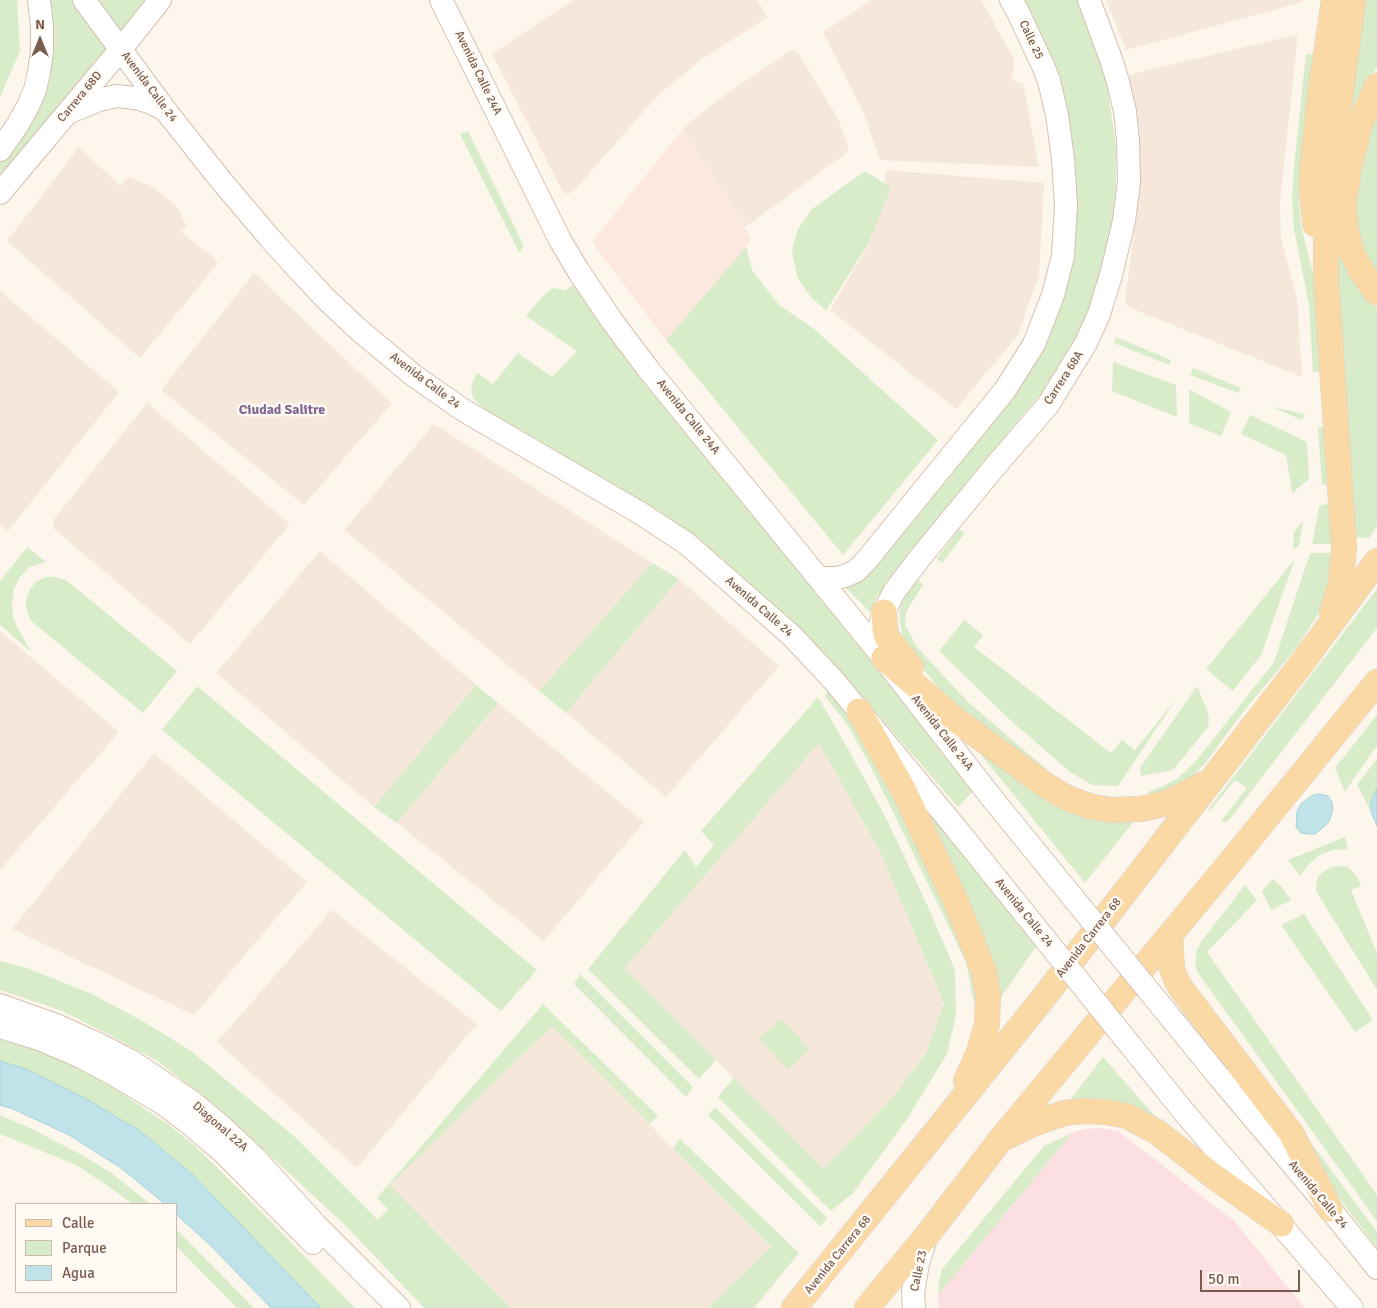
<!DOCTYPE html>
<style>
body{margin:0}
#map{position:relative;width:1377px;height:1308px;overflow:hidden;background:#fdf6ec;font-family:Signika,sans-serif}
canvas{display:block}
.legend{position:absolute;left:15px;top:1203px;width:162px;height:90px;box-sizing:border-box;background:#fffaf3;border:1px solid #cabbb1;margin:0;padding:6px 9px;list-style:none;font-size:15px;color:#7a5c4d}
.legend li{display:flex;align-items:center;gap:10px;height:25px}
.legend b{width:25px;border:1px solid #cabbb1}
.north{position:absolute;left:15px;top:15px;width:50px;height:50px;-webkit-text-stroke:4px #fffaf3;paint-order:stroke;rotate:0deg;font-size:14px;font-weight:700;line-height:20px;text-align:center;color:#7a5c4d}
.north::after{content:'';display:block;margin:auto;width:18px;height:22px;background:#7a5c4d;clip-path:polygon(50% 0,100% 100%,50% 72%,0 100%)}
.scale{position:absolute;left:1200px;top:1270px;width:100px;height:22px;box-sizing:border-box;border:2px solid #7a5c4d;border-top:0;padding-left:6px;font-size:15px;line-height:18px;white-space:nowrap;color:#7a5c4d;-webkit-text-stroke:4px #fffaf3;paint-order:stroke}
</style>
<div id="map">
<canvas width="1377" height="1308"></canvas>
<ul class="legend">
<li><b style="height:6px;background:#fbd9a5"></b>Calle</li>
<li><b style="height:14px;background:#d8ecc9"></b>Parque</li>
<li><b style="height:14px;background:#bfe3e8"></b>Agua</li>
</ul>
<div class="north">N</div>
<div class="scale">50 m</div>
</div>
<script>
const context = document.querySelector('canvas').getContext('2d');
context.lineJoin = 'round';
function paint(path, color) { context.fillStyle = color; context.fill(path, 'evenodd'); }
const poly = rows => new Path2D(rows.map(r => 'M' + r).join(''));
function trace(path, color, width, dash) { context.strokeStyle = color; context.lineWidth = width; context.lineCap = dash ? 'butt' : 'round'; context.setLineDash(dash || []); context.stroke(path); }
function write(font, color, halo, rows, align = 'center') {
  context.font = font + ' Signika,sans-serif'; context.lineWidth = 5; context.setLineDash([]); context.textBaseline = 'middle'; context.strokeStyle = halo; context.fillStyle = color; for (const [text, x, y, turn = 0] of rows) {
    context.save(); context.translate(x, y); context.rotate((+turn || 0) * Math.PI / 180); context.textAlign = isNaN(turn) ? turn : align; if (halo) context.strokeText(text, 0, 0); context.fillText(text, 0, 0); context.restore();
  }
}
const residential = poly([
 [574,0,757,0,768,17,702,59,663,91,642,113,574,191,568,194,563,192,492,54],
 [872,0,981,0,1014,59,1012,80,1023,84,1039,167,880,160,864,114,823,32],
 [1106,0,1303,0,1303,2,1126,50],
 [1298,34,1280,201,1281,239,1297,298,1302,377,1128,307,1125,300,1141,181,1129,75],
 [791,50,798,53,838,118,848,147,848,152,745,227,682,130,701,113,729,92],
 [79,147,120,186,128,177,151,186,175,204,187,226,180,231,211,255,218,263,140,358,7,241],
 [887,170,1044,183,1039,275,1018,335,956,409,830,310,869,244],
 [254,273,392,403,304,505,161,390],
 [0,291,119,392,8,531,0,525],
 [147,403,290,524,190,644,54,529,54,519],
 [434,424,652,563,539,691,344,530],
 [320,551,476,685,374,807,216,673],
 [679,579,779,666,666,797,566,713],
 [0,631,119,732,0,870],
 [498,703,644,822,544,941,397,823],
 [819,742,881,854,944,1003,926,1053,894,1096,823,1169,625,968],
 [154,753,307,882,194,1015,12,929],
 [332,910,477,1024,357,1168,217,1042],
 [552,1026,771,1247,708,1308,511,1308,390,1185]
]);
const commercial = poly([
 [682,130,751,238,746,247,666,340,592,242]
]);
const medical = poly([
 [1101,1128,1118,1131,1234,1221,1305,1308,939,1308,938,1295,1072,1133,1085,1129]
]);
const green = poly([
 [0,0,17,0,20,51,0,97],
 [48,0,74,0,109,51,0,179,0,161,26,128],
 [96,0,148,0,120,33],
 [1023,0,1079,0,1107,83,1116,147,1116,190,1112,234,1096,295,1080,333,1044,390,976,471,877,597,870,612,843,585,993,417,1073,215,1075,165,1063,95],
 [1363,0,1377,0,1377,67,1356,100,1340,149],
 [1306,54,1317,55,1302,160,1299,202,1301,227,1316,285,1322,371,1313,372,1309,305,1294,229,1292,200,1294,166],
 [1377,103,1377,280,1363,260,1355,224,1354,198],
 [468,131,524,246,519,252,460,134],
 [865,171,891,188,868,244,826,311,810,296,797,277,792,250,798,229,812,209],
 [1334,243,1360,292,1377,308,1377,526,1369,538,1352,537],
 [746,247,752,270,779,305,814,329,938,440,843,555,666,340],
 [573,285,619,347,669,407,975,789,958,807,836,666,794,624,498,419,483,408,473,398,471,389,473,381,477,373,493,384,518,353,552,377,577,351,526,316,541,298,552,288,565,290],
 [1116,337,1171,360,1169,365,1114,343],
 [1113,362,1176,385,1177,417,1112,391],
 [1193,368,1241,388,1238,393,1190,375],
 [1189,389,1231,412,1221,436,1189,423],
 [1272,407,1305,414,1302,420],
 [1250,415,1307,442,1309,479,1292,493,1286,455,1241,434],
 [1329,426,1332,484,1322,485,1318,427],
 [1328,504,1331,506,1337,544,1312,544,1319,508,1321,505],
 [1303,521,1299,545,1293,550,1294,532],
 [959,529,965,533,942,563,937,559],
 [27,547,46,562,29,567,20,577,14,589,12,601,13,616,18,629,32,653,0,625,0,581],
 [1310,553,1336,553,1324,604,1315,619,1297,647,1244,711,1204,765,1183,785,1149,799,1148,792,1161,787,1178,778,1196,761,1274,662],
 [1295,559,1261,655,1233,691,1206,669],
 [652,563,679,579,566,713,539,691],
 [46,577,55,577,66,580,177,671,143,713,31,621,28,614,26,605,27,596,31,588,37,581],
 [915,577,923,585,909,607,906,614,905,624,916,646,968,702,1065,785,1082,794,1117,798,1133,796,1134,804,1080,799,961,717,908,649,902,634,899,614,902,601],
 [1377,589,1377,628,1229,820,1226,822,1221,821,1247,788,1235,780,1210,811,1209,811,1208,810],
 [964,620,983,635,974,647,1111,753,1122,740,1135,750,1177,698,1118,786,1092,785,1070,772,1008,718,939,651],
 [476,685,498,703,397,823,374,807],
 [197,686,537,970,501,1011,162,730],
 [1197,686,1207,710,1209,719,1208,727,1173,770,1141,776,1140,768],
 [828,689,851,717,879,759,970,955,981,1006,973,999,966,962,872,769,847,724,825,696],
 [818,697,847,747,887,820,929,909,955,970,956,1016,947,1054,907,1119,854,1192,831,1211,718,1097,734,1078,823,1169,894,1096,926,1053,944,1003,881,854,819,743,625,968,716,1060,699,1079,588,969,685,850,696,867,714,845,701,831],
 [1377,715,1377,747,1373,751,1345,792,1335,768],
 [962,731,1017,771,1138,816,1085,883],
 [1377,759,1377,788,1371,802,1371,812,1357,784],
 [901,773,1039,942,996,1005],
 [1345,837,1348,849,1333,850,1320,855,1308,865,1300,876,1288,860],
 [1339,866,1348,867,1353,872,1358,878,1361,886,1351,890,1377,953,1377,990,1316,891,1316,884,1319,875,1331,867],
 [1273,879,1281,886,1291,900,1271,910,1262,891],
 [1245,885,1257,900,1207,952,1377,1195,1377,1221,1198,973,1195,966,1197,950,1201,942],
 [1304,914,1373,1020,1355,1032,1281,925],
 [0,961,27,968,92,994,144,1022,191,1051,295,1137,378,1220,388,1209,377,1198,543,1004,658,1116,650,1124,552,1026,390,1185,511,1308,424,1308,345,1225,216,1106,159,1062,108,1034,60,1010,0,990],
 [580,974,693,1087,686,1097,574,984],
 [1188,976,1377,1232,1377,1248,1339,1198,1301,1132,1187,985],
 [781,1019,810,1049,788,1070,759,1039],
 [0,1038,25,1044,56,1056,115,1089,169,1125,194,1145,241,1191,355,1308,321,1308,192,1174,140,1131,26,1069,0,1061],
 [1103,1057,1161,1123,1067,1104],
 [715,1107,827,1218,821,1227,708,1115],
 [0,1115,30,1128,82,1155,113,1174,150,1204,133,1204,105,1184,76,1165,0,1134],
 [1072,1133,938,1295,939,1282,942,1269,1044,1146],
 [680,1139,799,1253,754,1308,708,1308,771,1247,673,1148],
 [176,1229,254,1308,237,1308,176,1246]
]);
const water = poly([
 [1377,788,1377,826,1371,812,1371,802,1377,788],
 [1320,794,1328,796,1332,802,1333,809,1331,816,1328,823,1315,834,1308,834,1301,833,1296,827,1297,811,1301,804,1307,799,1313,795,1320,794],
 [0,1061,26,1069,88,1100,140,1131,192,1174,321,1308,271,1308,211,1246,176,1214,176,1204,165,1204,121,1168,69,1135,13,1109,0,1105,0,1061]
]);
const secondary = poly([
 [84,0,166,111,219,178,268,236,297,268,326,299,359,330,413,375,463,410,640,513,686,543,792,636,835,682,955,827],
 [441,0,560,240,579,272,612,321,648,369,874,646,991,797],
 [70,112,99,100,116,96,135,98,149,102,165,110],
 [0,150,17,126,28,106,35,90,39,72,42,51,42,27,39,0],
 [0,193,121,49,160,0],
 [819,578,836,578,845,576,856,571,865,562,1005,390,1034,344,1053,295,1063,256,1066,206,1063,159,1057,115,1049,81,1044,68,1018,12,1011,0],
 [879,628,884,612,894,592,919,559,997,464,1048,405,1086,343,1099,314,1111,275,1124,221,1129,182,1128,141,1125,111,1118,82,1112,62,1089,0],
 [0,1005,56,1025,98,1044,131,1061,191,1101,221,1126,255,1158,316,1225,399,1308],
 [0,1027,39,1039,79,1056,113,1074,162,1103,190,1124,223,1152,313,1243],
 [1219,1077,1330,1209,1377,1268],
 [1184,1112,1352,1308],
 [914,1308,913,1292,918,1264,926,1238]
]);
const primary = poly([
 [1377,86,1361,121,1351,159,1344,199,1344,210,1346,231,1352,253,1362,272,1377,293],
 [1315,224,1312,192,1312,172,1321,87,1334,0],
 [884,612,885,629,887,637,892,644,911,667],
 [1332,614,1341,582,1344,547,1326,278,1326,225,1331,170,1353,0],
 [884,658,956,720,1045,785,1067,798,1089,806,1111,810,1141,809,1163,804,1182,796,1204,784],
 [859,711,904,791,957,904,984,971,988,994,987,1024,979,1052,966,1081],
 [1170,935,1172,968,1175,977,1180,987,1291,1133,1330,1209],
 [1008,1136,1033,1124,1064,1113,1086,1111,1106,1112,1127,1116,1157,1132,1216,1178,1281,1224],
 [794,1308,1041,1001,1299,667,1377,561],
 [867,1308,928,1234,1001,1139,1233,859,1377,682]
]);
const secondaryBridge = poly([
 [991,797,1219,1077],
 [955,827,1184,1112]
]);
const streetNames = [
 ["Calle 25",1031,40,65],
 ["Avenida Calle 24A",478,73,64],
 ["Avenida Calle 24",149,87,53],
 ["Carrera 68D",80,97,-50],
 ["Carrera 68A",1064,378,-57],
 ["Avenida Calle 24",425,381,37],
 ["Avenida Calle 24A",688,417,51],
 ["Avenida Calle 24",759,607,41],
 ["Avenida Calle 24A",942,733,52],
 ["Avenida Calle 24",1024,913,51],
 ["Avenida Carrera 68",1089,938,-52],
 ["Diagonal 22A",220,1127,41],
 ["Avenida Calle 24",1318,1195,50],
 ["Avenida Carrera 68",838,1255,-51],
 ["Calle 23",919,1271,-78]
];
const neighbourhoodNames = [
 ["Ciudad Salitre",282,410]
];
paint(residential, '#f5e8da');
paint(commercial, '#fde8e0');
paint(medical, '#fbdfe3');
paint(green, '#d8ecc9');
paint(water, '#bfe3e8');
trace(water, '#a5d3da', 1);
trace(secondary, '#d6c0b0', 24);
trace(primary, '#dad1cd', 26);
trace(secondary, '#fff', 22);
trace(primary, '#fbd9a5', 25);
trace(secondaryBridge, '#d6c0b0', 24, []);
trace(secondaryBridge, '#fff', 22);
write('12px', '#7a5c4d', '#fffaf3', streetNames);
write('bold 14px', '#846695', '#fffaf3', neighbourhoodNames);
</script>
